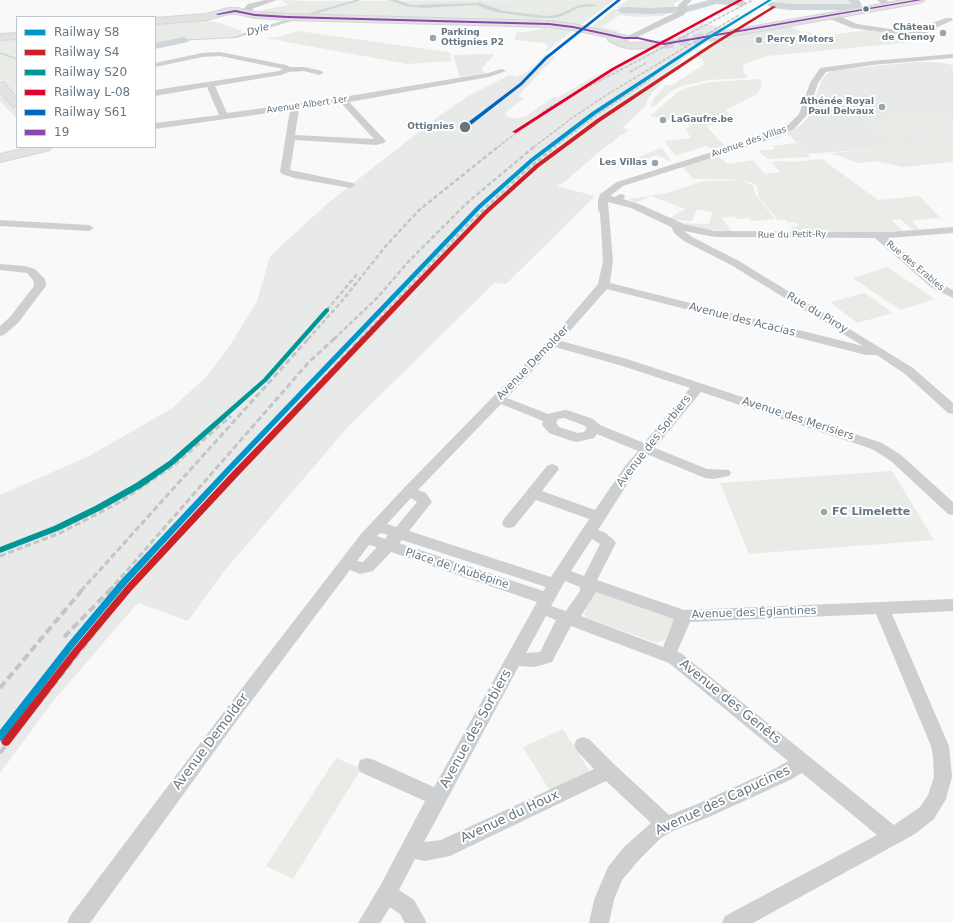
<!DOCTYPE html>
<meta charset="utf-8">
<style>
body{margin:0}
#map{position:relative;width:953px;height:923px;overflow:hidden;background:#f9f9f9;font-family:"DejaVu Sans",sans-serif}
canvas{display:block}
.legend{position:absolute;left:16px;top:16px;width:140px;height:132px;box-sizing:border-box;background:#fff;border:1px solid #c1c8cd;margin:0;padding:5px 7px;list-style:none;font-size:12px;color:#657683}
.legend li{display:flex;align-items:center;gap:8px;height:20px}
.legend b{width:20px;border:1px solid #c1c8cd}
</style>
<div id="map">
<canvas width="953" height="923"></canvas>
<ul class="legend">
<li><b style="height:5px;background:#0096cb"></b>Railway S8</li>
<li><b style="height:5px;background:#cb2127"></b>Railway S4</li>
<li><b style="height:5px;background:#009696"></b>Railway S20</li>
<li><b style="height:5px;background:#e4002b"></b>Railway L-08</li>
<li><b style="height:5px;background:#0065bd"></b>Railway S61</li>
<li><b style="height:5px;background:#8e44ad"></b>19</li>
</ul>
</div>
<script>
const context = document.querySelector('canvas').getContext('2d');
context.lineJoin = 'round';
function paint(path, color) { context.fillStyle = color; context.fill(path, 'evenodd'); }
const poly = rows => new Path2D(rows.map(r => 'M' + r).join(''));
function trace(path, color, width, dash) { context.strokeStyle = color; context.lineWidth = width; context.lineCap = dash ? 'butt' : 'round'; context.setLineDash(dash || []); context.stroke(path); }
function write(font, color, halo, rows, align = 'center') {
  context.font = font + ' "DejaVu Sans",sans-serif'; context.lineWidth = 4; context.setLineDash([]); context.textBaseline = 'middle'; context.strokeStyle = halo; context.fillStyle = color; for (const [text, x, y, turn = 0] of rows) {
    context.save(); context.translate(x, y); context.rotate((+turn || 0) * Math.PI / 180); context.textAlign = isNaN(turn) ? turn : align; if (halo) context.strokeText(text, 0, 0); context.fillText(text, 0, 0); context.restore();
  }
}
const built = poly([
 [702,23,727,29,689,54,681,61,648,98,646,106,623,127,628,130,624,134,619,136,611,144,606,146,563,183,557,186,595,196,506,284,494,283,349,426,225,570,188,621,138,603,55,699,0,773,0,495,89,456,171,409,206,377,231,344,257,301,270,256,328,203,439,116,470,95,509,75,517,77,526,72,535,65,546,54,556,57,544,68,518,96,524,98,504,114,507,115,506,116,516,119,526,116,553,97,559,97,591,78,637,57,640,53,650,52],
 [790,26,804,33,808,32,821,38,803,41,805,43,801,44,775,48,722,48,715,42,720,38],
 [495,54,481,69,485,73,460,77,453,55],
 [916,62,935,62,949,64,953,66,953,139,882,148,808,154,787,133,801,125,808,117,822,80,827,74,831,71,844,69]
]);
const green = poly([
 [281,0,309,1,614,0,579,26,310,16,269,13,263,12,262,10,289,5],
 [628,0,676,0,680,1,674,3,674,8,646,10,616,8],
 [776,0,852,0,856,3,854,6,849,7,790,7,769,4],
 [614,9,651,11,674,10,663,16,633,17,620,15,602,27,619,31,615,34,590,28],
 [207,21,220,23,242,31,243,32,233,37,174,40,155,44,155,24],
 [547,27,573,30,547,51,545,50,549,46,544,43,515,40,516,33,532,31],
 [867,30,907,33,907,37,911,42,767,56,744,64,743,71,748,78,709,80,682,86,671,91,656,105,646,110,651,107,654,98,666,85,672,85,705,64,696,52,715,42,722,48,775,48,801,44,805,43,802,41,820,38,818,37],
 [298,31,447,52,450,53,451,61,407,64,265,38,278,37],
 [17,37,17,95,0,79,0,38],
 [762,79,761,88,757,94,726,110,732,121,706,126,725,146,714,150,705,146,675,156,665,141,691,138,686,130,691,125,650,116,678,92,686,88,711,82],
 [0,92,17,111,17,119,0,101],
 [945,112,953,118,953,132,888,140,865,121],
 [953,139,953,162,903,167,875,161,858,163,831,153,882,148],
 [797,143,810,157,768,159,758,151,775,149,773,146],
 [662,148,672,162,657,155,640,162,642,164,633,165,633,159],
 [718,156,728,164,753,160,765,174,780,172,771,162,784,161,792,162,822,159,878,200,920,196,942,220,937,218,912,221,921,231,916,232,900,219,891,220,905,233,833,231,791,233,789,231,793,230,791,227,799,226,795,222,788,223,786,220,778,220,761,200,758,195,757,186,750,182,731,179,693,179,683,167],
 [739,180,753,185,755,194,775,219,752,221,749,218,737,219,735,216,722,218,732,232,704,229,681,223,709,224,712,212,697,209,692,221,674,220,668,219,685,209,651,196,635,203,628,199,667,193,703,181],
 [887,267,935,299,900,310,853,278],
 [865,293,893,313,857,323,830,302],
 [892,471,934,540,749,554,720,483],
 [601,591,674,619,665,640,657,643,587,618,584,614,592,597,596,592],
 [563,729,590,772,550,791,523,747],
 [336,758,361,769,293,879,266,866]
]);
const water = poly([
 [355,0,361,0,236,38,176,41,155,46,155,44,174,40,233,37,258,28],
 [389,0,397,0,411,5,480,3,504,11,546,16,557,15,580,5,591,4,599,6,580,7,562,16,553,18,538,18,495,12,476,5,422,8,406,6]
]);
const stream = poly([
 [0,53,17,59]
]);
const river = poly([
 [709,0,742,0,747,3,742,6,716,4,688,12,651,14,622,13,617,10,622,7,651,8,687,6,709,0],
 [848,0,859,0,862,5,860,7,850,10,790,10,772,8,767,5,772,2,790,4,852,4,848,0],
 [184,37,189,40,188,42,155,49,155,43,184,37]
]);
const majorTunnel = poly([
 [664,44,715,36]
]);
const minor = poly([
 [265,0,277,0,254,8,248,14,242,14,241,12,248,4,265,0],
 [684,0,692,0,687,5,687,11,684,15,633,39,630,39,626,37,678,11,679,4,684,0],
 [877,0,886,0,894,5,890,7,887,7,877,0],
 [828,14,834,14,857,24,890,29,923,30,927,25,946,18,952,18,953,20,933,29,925,34,890,33,852,28,828,18,828,14],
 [220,52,286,65,290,67,304,67,322,71,323,73,319,75,304,71,289,72,281,75,215,86,227,113,343,97,488,73,502,69,506,71,489,77,349,102,384,139,386,141,384,143,376,145,295,140,290,170,353,183,355,185,350,188,294,178,282,174,280,172,290,110,155,129,155,123,219,115,207,87,155,96,155,90,279,71,283,69,220,56,202,57,155,67,155,63,202,53,220,52],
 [341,103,374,139,295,135,299,109,341,103],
 [953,54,953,58,872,65,826,72,818,83,807,115,794,129,781,136,623,186,610,196,615,197,620,194,624,195,625,197,623,199,639,204,684,224,715,231,891,232,953,227,953,233,888,238,940,284,953,290,953,298,932,288,875,238,715,237,684,231,692,237,739,261,913,368,953,403,953,414,948,413,905,374,877,355,866,355,607,289,561,341,627,359,882,443,901,455,953,502,953,515,948,514,891,461,872,449,701,392,655,448,707,469,729,470,731,473,729,476,713,479,705,478,649,455,635,472,598,530,604,532,613,539,616,543,597,580,684,610,953,599,953,611,892,614,949,746,952,777,946,799,934,819,915,834,753,923,722,923,725,916,877,835,802,773,790,780,709,817,673,831,661,838,639,860,622,880,614,900,609,923,589,923,594,900,608,867,625,846,651,823,606,781,450,856,425,861,415,859,399,890,414,900,427,923,405,923,400,914,390,907,380,923,358,923,380,886,425,801,360,772,358,766,360,760,367,758,374,760,434,787,537,602,391,552,373,571,360,574,350,570,241,715,90,923,67,923,70,916,229,705,361,534,403,489,563,325,598,284,603,261,600,213,598,210,598,200,600,194,617,182,775,132,788,125,799,114,810,83,820,68,872,61,953,54],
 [608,202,631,208,671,227,675,234,684,241,731,265,863,346,610,283,613,261,608,202],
 [555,347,619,365,690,388,644,443,600,425,593,419,570,411,565,410,548,414,507,398,555,347],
 [501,404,543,421,542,425,549,433,572,441,577,442,594,438,597,434,638,451,625,466,595,510,542,491,559,469,557,466,552,464,547,466,504,519,502,523,504,527,509,528,514,527,536,500,589,519,551,577,409,531,432,502,426,493,418,490,501,404],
 [564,418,583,425,587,428,584,432,578,433,559,427,556,423,558,419,564,418],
 [411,498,417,502,396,527,387,524,411,498],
 [380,533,388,535,385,539,377,536,380,533],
 [592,539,600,544,584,576,571,571,592,539],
 [402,540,546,587,543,591,399,543,402,540],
 [369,545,377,547,363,562,357,561,369,545],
 [565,581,580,587,580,591,566,611,551,606,565,581],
 [596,592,674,619,663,647,581,616,596,592],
 [876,614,931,746,933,757,934,777,928,795,920,807,894,825,681,653,677,652,690,622,876,614],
 [546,616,556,620,540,652,526,653,546,616],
 [571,626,669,663,788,761,776,768,695,805,669,815,615,765,589,739,583,737,577,739,574,745,577,751,594,769,441,840,424,842,519,666,535,667,552,662,571,626],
 [0,220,89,225,94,228,89,231,0,226,0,220],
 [0,264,25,266,35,269,45,279,46,286,18,323,4,335,0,336,0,326,10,317,34,286,33,280,27,273,0,270,0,264]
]);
const major = poly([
 [904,0,925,0,920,3,715,39,710,36,715,33,904,0],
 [228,8,237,8,255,12,287,14,549,21,573,24,627,36,629,38,627,40,623,41,631,43,664,41,669,44,664,47,631,49,619,46,608,40,607,37,573,30,549,27,287,20,255,18,237,14,228,14,207,20,155,24,155,18,206,14,228,8],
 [17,33,17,39,0,40,0,34,17,33],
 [0,82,4,83,17,98,17,108,13,107,0,92,0,82],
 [31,147,52,147,50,150,0,162,0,154,31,147]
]);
const railFar3 = poly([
 [630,72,646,63],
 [498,147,550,107,753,0],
 [534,147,572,118,608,94,739,15],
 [554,147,598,114,650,79,665,66]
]);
const railFar2 = poly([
 [327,310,358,273],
 [308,339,342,301,385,247,418,211,499,146],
 [334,339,378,297,408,262,468,202,535,146],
 [360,339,469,223,524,172,556,146]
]);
const railFar1 = poly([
 [0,556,60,533,120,502,174,465,231,416],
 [81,591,309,338],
 [109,591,309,362,335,338],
 [127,591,151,562,361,338]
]);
const rail = poly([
 [64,637,110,590],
 [0,688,82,590],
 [0,753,128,590]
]);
const bus1 = poly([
 [915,0,922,0,664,45,638,39,624,39,573,28,549,25,287,18,255,16,235,12,218,15,216,14,235,10,255,14,287,16,549,23,573,26,624,37,638,37,664,43,915,0]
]);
const rail1 = poly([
 [768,0,772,0,709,39,596,114,534,161,481,208,232,470,126,585,74,647,3,740,0,741,0,730,68,643,120,581,228,466,477,206,530,159,592,112,707,37,768,0]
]);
const rail2 = poly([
 [773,6,776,7,713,46,601,121,539,167,487,214,239,475,132,590,80,652,9,745,6,746,3,745,1,742,3,739,74,648,126,586,233,471,483,212,535,165,597,119,711,44,773,6]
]);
const rail3 = poly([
 [327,308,329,309,329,311,267,381,173,465,142,487,101,510,60,530,0,553,0,547,54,526,95,506,136,483,169,461,263,379,325,309,327,308]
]);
const rail4 = poly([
 [738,0,743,0,614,70,516,133,512,132,612,68,738,0]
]);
const rail5 = poly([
 [617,0,621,0,547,59,522,85,467,128,463,128,463,126,520,83,545,57,617,0]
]);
const markers = [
 [866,9,3.5,"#657683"],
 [943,33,4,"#99a4ac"],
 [433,38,4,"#99a4ac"],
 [759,40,4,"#99a4ac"],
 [882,107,4,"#99a4ac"],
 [663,120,4,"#99a4ac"],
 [465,127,6,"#657683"],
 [655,163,4,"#99a4ac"],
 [824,512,4,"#99a4ac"]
];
const farPoinames = [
 ["Château",935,28],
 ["de Chenoy",935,38],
 ["Parking",441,33,"left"],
 ["Ottignies P2",441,43,"left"],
 ["Percy Motors",767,40,"left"],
 ["Athénée Royal",874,102],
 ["Paul Delvaux",874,112],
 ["LaGaufre.be",671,120,"left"],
 ["Les Villas",647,163]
];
const farStreetnames = [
 ["Avenue Albert 1er",307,105,-8],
 ["Avenue des Villas",749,142,-19],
 ["Rue du Petit-Ry",792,235,-1],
 ["Rue des Erables",915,266,40]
];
const farStopnames = [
 ["Ottignies",454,127]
];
const farWaternames = [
 ["Dyle",258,30,-17]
];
const streetNames = [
 ["Rue du Piroy",817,313,31],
 ["Avenue des Acacias",742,320,14],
 ["Avenue Demolder",533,363,-46],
 ["Avenue des Merisiers",798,419,18],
 ["Avenue des Sorbiers",654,441,-52],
 ["Place de l'Aubépine",457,569,18],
 ["Avenue des Églantines",754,613,-2]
];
const poiNames = [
 ["FC Limelette",832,512]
];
const nearStreetnames = [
 ["Avenue des Genêts",730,702,39],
 ["Avenue des Sorbiers",476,729,-61],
 ["Avenue Demolder",211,742,-53],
 ["Avenue des Capucines",723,801,-25],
 ["Avenue du Houx",510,817,-25]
];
paint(built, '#e8e9e9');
paint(green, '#e8ebe6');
paint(water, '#ced6d9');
trace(stream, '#ced6d9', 1.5);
paint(river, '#ced6d9');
trace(majorTunnel, '#d4d8dc', 10, [10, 5]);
trace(major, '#d5d6d7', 2);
paint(minor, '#cecfd0');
paint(major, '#e1e2e2');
trace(railFar3, '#c3c5c6', 1.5, [3.5, 1.5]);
trace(railFar2, '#c3c5c6', 2.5, [4.5, 2.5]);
trace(railFar1, '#c3c5c6', 3, [6, 3]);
trace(rail, '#c3c5c6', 4, [8, 4]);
paint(bus1, '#8e44ad');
paint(rail1, '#0096cb');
paint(rail2, '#cb2127');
paint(rail3, '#009696');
paint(rail4, '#e4002b');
paint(rail5, '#0065bd');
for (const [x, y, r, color] of markers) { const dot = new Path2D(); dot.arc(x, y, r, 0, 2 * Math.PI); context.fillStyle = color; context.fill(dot); trace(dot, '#fff', 1.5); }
write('bold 9px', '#657683', '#fff', farPoinames, 'right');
write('9px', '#657683', '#fff', farStreetnames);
write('bold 9px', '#657683', '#fff', farStopnames, 'right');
write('italic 10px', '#60757c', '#fff', farWaternames);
write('11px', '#657683', '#fff', streetNames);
write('bold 11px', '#657683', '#fff', poiNames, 'left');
write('13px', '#657683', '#fff', nearStreetnames);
</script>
